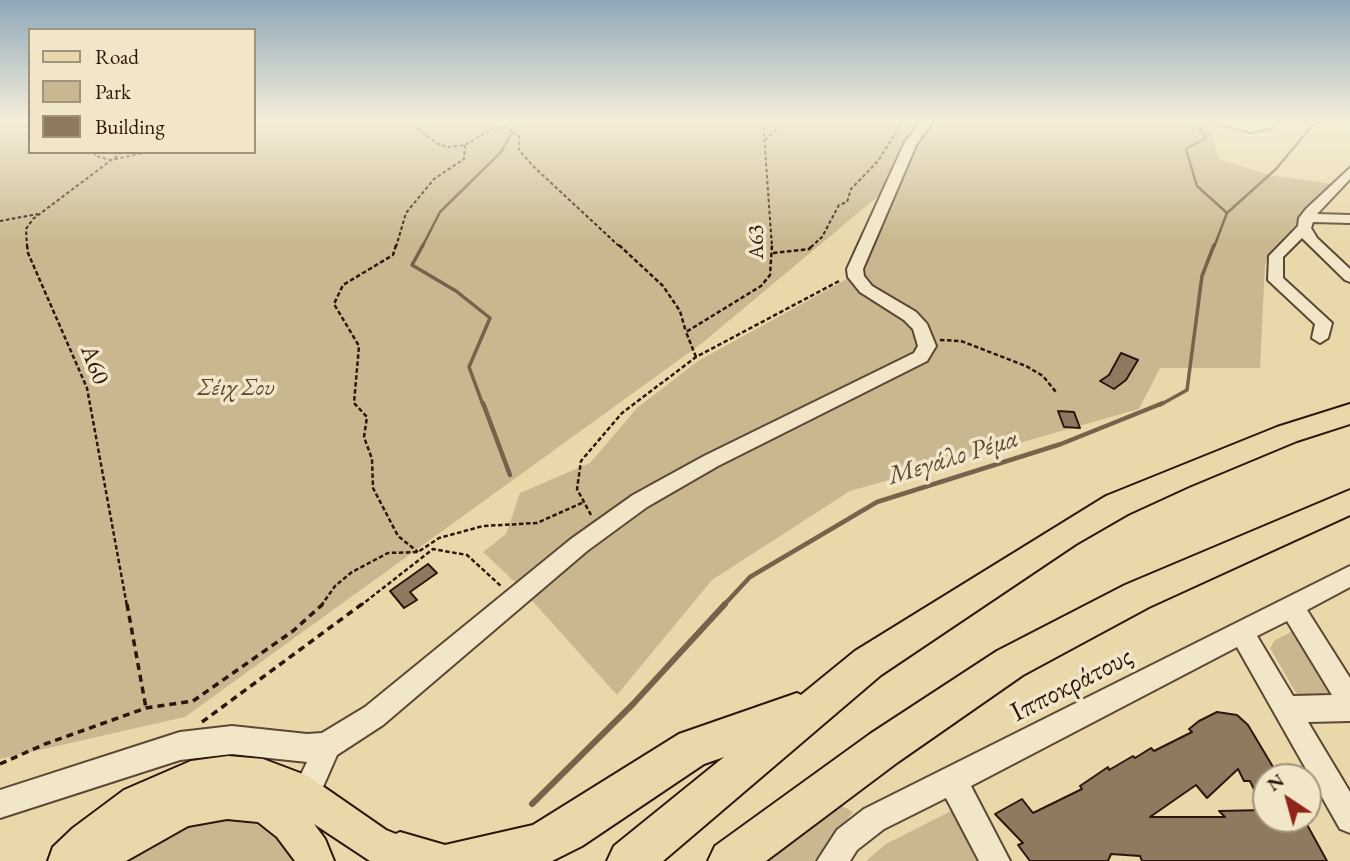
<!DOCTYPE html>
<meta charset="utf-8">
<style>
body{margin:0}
#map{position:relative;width:1350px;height:861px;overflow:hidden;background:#e9d9aa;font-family:"EB Garamond",serif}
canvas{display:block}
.legend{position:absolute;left:28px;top:28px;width:228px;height:126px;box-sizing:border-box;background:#f1e6c8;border:2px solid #a2937d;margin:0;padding:9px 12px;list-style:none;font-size:21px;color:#2c160d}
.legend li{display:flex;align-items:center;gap:14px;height:35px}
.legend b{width:35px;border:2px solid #a2937d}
.north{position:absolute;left:1252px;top:763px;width:70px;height:70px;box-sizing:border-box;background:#f1e6c8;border:2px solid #a2937d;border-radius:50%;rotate:324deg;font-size:19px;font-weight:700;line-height:28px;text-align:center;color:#2c160d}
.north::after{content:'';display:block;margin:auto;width:24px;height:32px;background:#8f2418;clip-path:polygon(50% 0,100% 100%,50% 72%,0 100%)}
</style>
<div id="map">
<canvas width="1350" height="861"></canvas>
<ul class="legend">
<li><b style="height:9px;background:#e9d9aa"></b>Road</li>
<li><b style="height:19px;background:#c9b88f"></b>Park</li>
<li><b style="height:19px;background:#8e7b5f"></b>Building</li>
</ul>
<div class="north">N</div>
</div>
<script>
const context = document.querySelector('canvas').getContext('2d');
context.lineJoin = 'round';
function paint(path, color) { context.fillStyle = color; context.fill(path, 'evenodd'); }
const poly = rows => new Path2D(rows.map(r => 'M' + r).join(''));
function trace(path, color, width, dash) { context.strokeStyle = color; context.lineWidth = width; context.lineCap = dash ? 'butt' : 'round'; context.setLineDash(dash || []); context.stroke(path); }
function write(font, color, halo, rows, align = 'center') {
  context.font = font + ' "EB Garamond",serif'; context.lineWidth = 7; context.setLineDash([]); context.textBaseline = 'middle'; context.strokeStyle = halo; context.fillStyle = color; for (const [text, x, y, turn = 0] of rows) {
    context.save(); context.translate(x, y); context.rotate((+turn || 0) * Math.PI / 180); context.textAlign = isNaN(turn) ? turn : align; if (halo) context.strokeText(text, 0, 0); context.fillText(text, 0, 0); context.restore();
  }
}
const green = poly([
 [0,121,30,121,30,152,254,152,254,121,922,121,904,143,882,193,701,344,185,717,0,759],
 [943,121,1207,121,1219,159,1269,175,1332,184,1307,207,1300,220,1273,248,1265,264,1260,368,1160,368,1139,409,850,491,712,580,617,695,517,584,483,552,506,534,520,493,590,463,637,408,698,361,854,275,917,142],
 [1293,631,1297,632,1337,695,1306,697,1296,693,1270,648,1275,640],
 [835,802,853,812,814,861,763,861],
 [953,810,979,861,866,861,886,844],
 [229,819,277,828,301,861,126,861,182,829]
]);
const streamFar3 = poly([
 [1194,121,1206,138,1186,149,1197,186,1227,213,1214,247],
 [1227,213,1276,169,1311,127,1322,121],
 [422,247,440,212,501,152,519,121]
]);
const streamFar2 = poly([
 [423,245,412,265,456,291,490,318,469,367,483,405],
 [1160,405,1187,390,1202,276,1214,245]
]);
const streamFar1 = poly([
 [483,403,510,475],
 [723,606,750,577,877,502,1061,444,1163,403]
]);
const stream = poly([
 [532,804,633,704,725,604]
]);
const building = poly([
 [1121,353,1138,360,1126,380,1114,389,1100,381,1109,375,1121,353],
 [1058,411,1074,412,1080,428,1064,427,1058,411],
 [428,564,437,573,410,592,417,600,404,608,390,591,428,564],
 [1217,712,1237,715,1248,725,1279,777,1266,777,1266,820,1305,821,1327,861,1142,861,1140,856,1111,854,1108,861,1030,861,1018,845,1023,843,995,814,1022,799,1033,813,1082,789,1080,786,1108,767,1109,770,1133,756,1135,758,1151,748,1154,751,1192,732,1189,729,1199,721,1217,712],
 [1238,769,1244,781,1250,781,1264,810,1219,811,1225,817,1150,817,1196,785,1207,798,1238,769]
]);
const pathFar2 = poly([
 [408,121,438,144,448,147,465,145,495,127,507,128,519,136,519,150,534,167,620,247],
 [763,121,772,247],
 [765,140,786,121],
 [95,152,95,156,111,160,149,152],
 [0,221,38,214],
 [27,247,26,229,33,219,122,152],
 [396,247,406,213,434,179,464,159,465,145],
 [811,247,822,237,839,205,847,202,851,189,878,161,903,121]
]);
const pathFar1 = poly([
 [27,245,28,253,87,388,127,606],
 [396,245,393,255,343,285,334,304,359,346,354,403,367,417,364,437,372,459,373,488,398,536,418,552],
 [619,245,663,286,680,311,686,332],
 [773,253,809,249,813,245],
 [940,340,961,341,1026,366,1043,376,1056,392],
 [696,357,686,332,761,286,770,275,772,245],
 [591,515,577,489,581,461,622,413,696,357,841,280],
 [321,606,335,586,352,572,388,553,418,552,439,538,483,526,537,523,584,502],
 [360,606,433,549,467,555,502,587]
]);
const path = poly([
 [127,604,146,708],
 [202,722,362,604],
 [0,764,45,744,146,708,193,701,293,631,323,604]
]);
const minor = poly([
 [922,121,934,121,917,143,863,269,864,276,872,286,916,312,927,324,936,346,927,361,718,466,647,507,587,551,383,725,337,755,315,805,305,809,295,805,291,795,307,762,232,754,180,760,0,818,0,790,180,732,232,726,307,734,322,733,365,707,571,539,633,495,704,456,914,353,918,346,913,329,904,320,860,292,848,277,847,269,905,142,922,121],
 [1208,121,1251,124,1278,121,1270,128,1251,132,1208,121],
 [1350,168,1350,179,1317,214,1350,215,1350,223,1313,222,1311,228,1317,238,1350,269,1350,282,1345,280,1302,238,1283,257,1283,278,1332,323,1328,338,1320,343,1312,338,1315,324,1268,280,1269,256,1298,226,1299,218,1306,209,1350,168],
 [1350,566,1350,587,1307,610,1350,678,1350,721,1308,722,1350,792,1350,833,1340,829,1237,647,971,786,1010,861,979,861,946,798,884,829,857,850,850,861,817,861,837,830,864,809,1350,566],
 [1287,621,1332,695,1293,696,1257,636,1287,621]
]);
const major = poly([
 [228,756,263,759,308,776,386,830,413,841,419,854,416,861,370,861,314,824,325,839,334,861,295,861,277,837,258,822,227,819,188,826,126,861,48,861,53,847,73,828,124,790,191,761,228,756]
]);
const highway = poly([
 [1350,404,1350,424,1297,441,1189,486,1128,514,1076,544,881,675,663,861,607,861,614,846,724,757,704,764,582,846,552,861,381,861,378,854,385,839,400,832,445,845,533,825,679,734,797,693,801,695,855,651,1106,496,1277,427,1350,404],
 [1350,490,1350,515,1149,607,1023,675,898,762,766,861,708,861,715,846,870,734,997,651,1125,585,1350,490]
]);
const farStreetnames = [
 ["Α63",757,242,-91]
];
const streetNames = [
 ["Α60",94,365,69]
];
const parkNames = [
 ["Σέιχ Σου",236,388]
];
const waterNames = [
 ["Μεγάλο Ρέμα",953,458,-17]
];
const nearStreetnames = [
 ["Ιπποκράτους",1072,685,-27]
];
paint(green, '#c9b88f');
trace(streamFar3, '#77634b', 2.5);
trace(streamFar2, '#77634b', 3.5);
trace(streamFar1, '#77634b', 4.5);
trace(stream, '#77634b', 6);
paint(building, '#8e7b5f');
trace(building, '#2c160d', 2);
trace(minor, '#5b4734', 4);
trace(major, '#2c160d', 4);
trace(highway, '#2c160d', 4);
trace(pathFar2, '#2c160d', 2, [3.5, 2.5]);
trace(pathFar1, '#2c160d', 2.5, [4.5, 2.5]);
trace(path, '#2c160d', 3.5, [7, 5]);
paint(minor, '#f1e6c8');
paint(major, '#e9d9aa');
paint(highway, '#e9d9aa');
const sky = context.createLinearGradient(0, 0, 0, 242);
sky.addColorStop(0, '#8fa8ba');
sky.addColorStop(0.5, '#f5eed9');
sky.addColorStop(1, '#f5eed900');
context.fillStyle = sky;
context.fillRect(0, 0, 1350, 242);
write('21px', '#2c160d', '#f1e6c8', farStreetnames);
write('24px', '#2c160d', '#f1e6c8', streetNames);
write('italic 24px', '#5b4734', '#f1e6c8', parkNames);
write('italic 26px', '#5e4a37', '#f1e6c8', waterNames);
write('28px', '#2c160d', '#f1e6c8', nearStreetnames);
</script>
